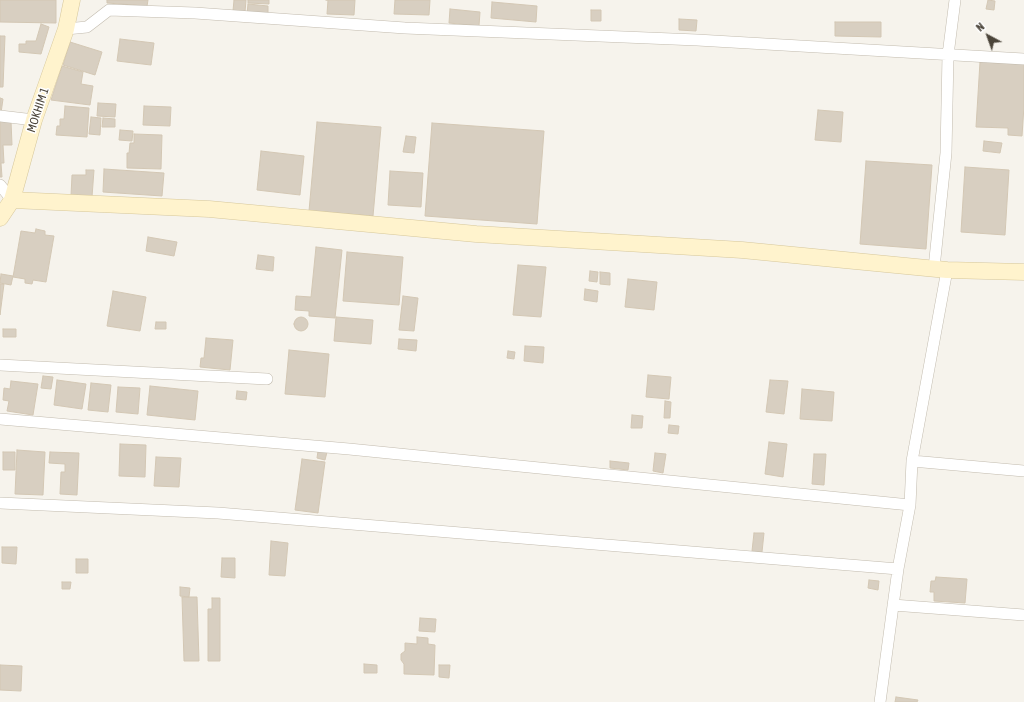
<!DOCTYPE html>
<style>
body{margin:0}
#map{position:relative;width:1024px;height:702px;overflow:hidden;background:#f6f3ec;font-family:"Asap Condensed",sans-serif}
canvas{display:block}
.north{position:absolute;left:968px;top:16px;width:40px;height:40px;-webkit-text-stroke:3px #fff;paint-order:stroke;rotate:319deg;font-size:11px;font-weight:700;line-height:16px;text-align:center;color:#4b4439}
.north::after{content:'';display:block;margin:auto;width:14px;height:18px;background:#4b4439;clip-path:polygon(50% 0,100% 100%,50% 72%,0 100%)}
</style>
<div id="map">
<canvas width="1024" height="702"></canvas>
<div class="north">N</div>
</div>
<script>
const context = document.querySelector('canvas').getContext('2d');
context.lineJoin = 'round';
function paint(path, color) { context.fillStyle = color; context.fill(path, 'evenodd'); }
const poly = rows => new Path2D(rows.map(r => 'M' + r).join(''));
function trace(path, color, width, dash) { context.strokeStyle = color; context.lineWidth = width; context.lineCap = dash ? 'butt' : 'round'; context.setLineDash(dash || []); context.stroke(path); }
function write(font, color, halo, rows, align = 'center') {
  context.font = font + ' "Asap Condensed",sans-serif'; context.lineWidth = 3; context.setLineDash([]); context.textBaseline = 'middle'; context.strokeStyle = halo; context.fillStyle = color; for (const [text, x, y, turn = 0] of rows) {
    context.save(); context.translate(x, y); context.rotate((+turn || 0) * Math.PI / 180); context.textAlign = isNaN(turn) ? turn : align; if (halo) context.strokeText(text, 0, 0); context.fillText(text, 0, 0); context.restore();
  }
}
const building = poly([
 [0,0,56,0,56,23,0,22,0,0],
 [107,0,148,0,147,6,107,3,107,0],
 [234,0,246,0,245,12,233,11,234,0],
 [248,0,269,0,269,4,248,3,248,0],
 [326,0,355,0,354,15,327,14,328,0,326,0],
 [395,0,430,0,429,15,394,14,395,0],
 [988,0,995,1,994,10,986,9,988,0],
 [492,2,537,6,536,22,491,18,492,2],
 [248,4,268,6,268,15,247,14,248,4],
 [450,9,480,12,479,26,449,23,450,9],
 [591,10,601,10,601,21,591,21,591,10],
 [679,19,697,20,696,31,679,30,679,19],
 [835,22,881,22,881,37,835,36,835,22],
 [41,24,49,27,41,54,19,52,19,44,26,44,26,41,36,41,41,24],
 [0,36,5,36,3,87,0,87,0,36],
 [120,39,154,43,151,65,117,61,120,39],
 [70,42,102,52,95,75,63,65,70,42],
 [980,62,1024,64,1024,106,1022,136,1008,135,1008,128,976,127,980,62],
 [62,66,83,72,81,84,93,86,90,105,51,100,62,66],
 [0,98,3,99,1,113,0,112,0,98],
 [98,103,116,104,115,117,97,116,98,103],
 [65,106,89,108,87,137,56,135,57,126,60,126,60,119,64,119,65,106],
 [144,106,171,107,170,126,143,125,144,106],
 [818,110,843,112,841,142,815,140,818,110],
 [91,117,101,118,100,135,89,134,91,117],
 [103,118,115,119,115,127,102,127,103,118],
 [0,121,11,121,12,145,3,145,4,163,1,163,2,177,0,177,0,121],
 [317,122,381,127,373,216,309,211,317,122],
 [432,123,544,131,537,224,425,216,432,123],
 [120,130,133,131,132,141,119,140,120,130],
 [134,134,162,135,161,169,127,168,127,153,129,153,130,143,134,143,134,134],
 [406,136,416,137,414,153,403,152,406,136],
 [984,141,1002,143,1000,153,983,151,984,141],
 [261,151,304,156,300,195,257,190,261,151],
 [866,161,932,165,926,249,860,244,866,161],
 [965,167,1009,170,1005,235,961,232,965,167],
 [104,169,164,173,162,196,103,192,104,169],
 [86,170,94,170,92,197,71,196,72,175,86,175,86,170],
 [390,171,423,173,421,207,388,205,390,171],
 [36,229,45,231,45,235,54,236,46,282,33,280,32,284,25,283,25,279,13,277,21,231,35,233,36,229],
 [148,237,177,242,174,256,146,251,148,237],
 [316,247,342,250,335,318,309,316,309,311,295,310,296,296,311,297,316,247],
 [347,252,403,257,399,305,343,301,347,252],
 [258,255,274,257,273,271,256,269,258,255],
 [518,265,546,267,541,317,513,315,518,265],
 [590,271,598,272,597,282,589,281,590,271],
 [600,272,610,273,610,285,600,284,600,272],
 [1,274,13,276,11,285,0,283,1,274],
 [628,279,657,282,654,310,625,307,628,279],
 [0,284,4,284,0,315,0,284],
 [585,289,598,291,597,302,584,300,585,289],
 [113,291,146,297,140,331,107,326,113,291],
 [403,296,418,298,414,331,399,330,403,296],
 '294 324a7 7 0 1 1 14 0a7 7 0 1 1-14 0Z',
 [336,317,373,320,371,344,334,341,336,317],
 [156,322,166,322,166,329,155,329,156,322],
 [3,329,16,329,16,337,3,337,3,329],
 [206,338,233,340,230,370,200,367,201,358,204,358,206,338],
 [399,339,417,340,416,351,398,349,399,339],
 [525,346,544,347,543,363,524,361,525,346],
 [289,350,329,354,325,397,285,394,289,350],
 [508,351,515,352,514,359,507,358,508,351],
 [648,375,671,377,669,399,646,397,648,375],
 [43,376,53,377,51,389,41,388,43,376],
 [57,380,86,384,82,409,54,405,57,380],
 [770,380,788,381,784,414,766,412,770,380],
 [11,381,38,384,33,415,7,411,9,401,3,400,4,388,10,389,11,381],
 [91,383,111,385,108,412,88,410,91,383],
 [150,386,198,391,195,420,147,415,150,386],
 [118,387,140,388,138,414,116,412,118,387],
 [802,389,834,392,832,421,800,419,802,389],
 [237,391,247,392,246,400,236,399,237,391],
 [665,401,671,402,670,418,664,418,665,401],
 [632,415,643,416,642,428,631,428,632,415],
 [669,425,679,426,678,434,668,433,669,425],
 [769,442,787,444,783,477,765,474,769,442],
 [120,444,146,445,145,477,119,476,120,444],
 [17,450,45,452,43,495,15,494,17,450],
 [318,451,327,452,325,460,317,458,318,451],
 [3,452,15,452,15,470,3,470,3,452],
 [50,452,79,453,77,495,60,494,61,472,65,472,65,464,49,463,50,452],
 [655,453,666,454,663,473,653,471,655,453],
 [814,454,826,454,824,485,812,484,814,454],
 [156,457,181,458,179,487,154,486,156,457],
 [302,459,325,462,318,513,295,510,302,459],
 [610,461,629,463,628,470,610,468,610,461],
 [754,533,764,533,762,552,752,551,754,533],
 [271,541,288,543,285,576,269,575,271,541],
 [2,547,17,547,16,564,2,563,2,547],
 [222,558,235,558,235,578,221,577,222,558],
 [76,559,88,559,88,573,76,573,76,559],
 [936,577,967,579,965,603,934,601,934,592,930,592,931,581,935,581,936,577],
 [869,580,879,581,878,590,868,588,869,580],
 [62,582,71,582,70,589,62,589,62,582],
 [180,587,190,588,189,597,180,596,180,587],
 [182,597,197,597,199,661,184,661,182,597],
 [212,598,220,598,220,661,208,661,208,609,212,609,212,598],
 [420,618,436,619,435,632,419,631,420,618],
 [417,637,428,638,428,644,435,645,434,675,404,674,404,664,401,660,401,654,405,651,405,643,417,644,417,637],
 [364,664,377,665,377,673,364,673,364,664],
 [0,665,22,666,21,691,0,690,0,665],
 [439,665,450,665,449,678,439,677,439,665],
 [896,697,918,700,917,702,895,702,896,697]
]);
const street = poly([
 [66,29,87,27,109,10,195,13,405,28,697,40,1024,59],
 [0,116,34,120],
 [0,185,12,200],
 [934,268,946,153,948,55,955,0],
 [0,365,267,379],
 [0,419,349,449,910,505],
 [912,461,1024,471],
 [0,503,218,513,898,569],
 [893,605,1024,615],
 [880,702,898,569,910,505,912,461,947,270]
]);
const secondary = poly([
 [12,200,209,209,476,234,742,250,947,270,1024,272],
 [0,218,12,200,34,120,66,29,72,0]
]);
const streetNames = [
 ["MOKHIM 1",38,110,-72]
];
paint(building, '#d8cfc1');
trace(building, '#d3c7b4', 1);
trace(street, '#c2bbae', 12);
trace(secondary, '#d6c79b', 17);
trace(street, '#fff', 11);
trace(secondary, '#fff3cd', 16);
write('12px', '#4b4439', '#fff', streetNames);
</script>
